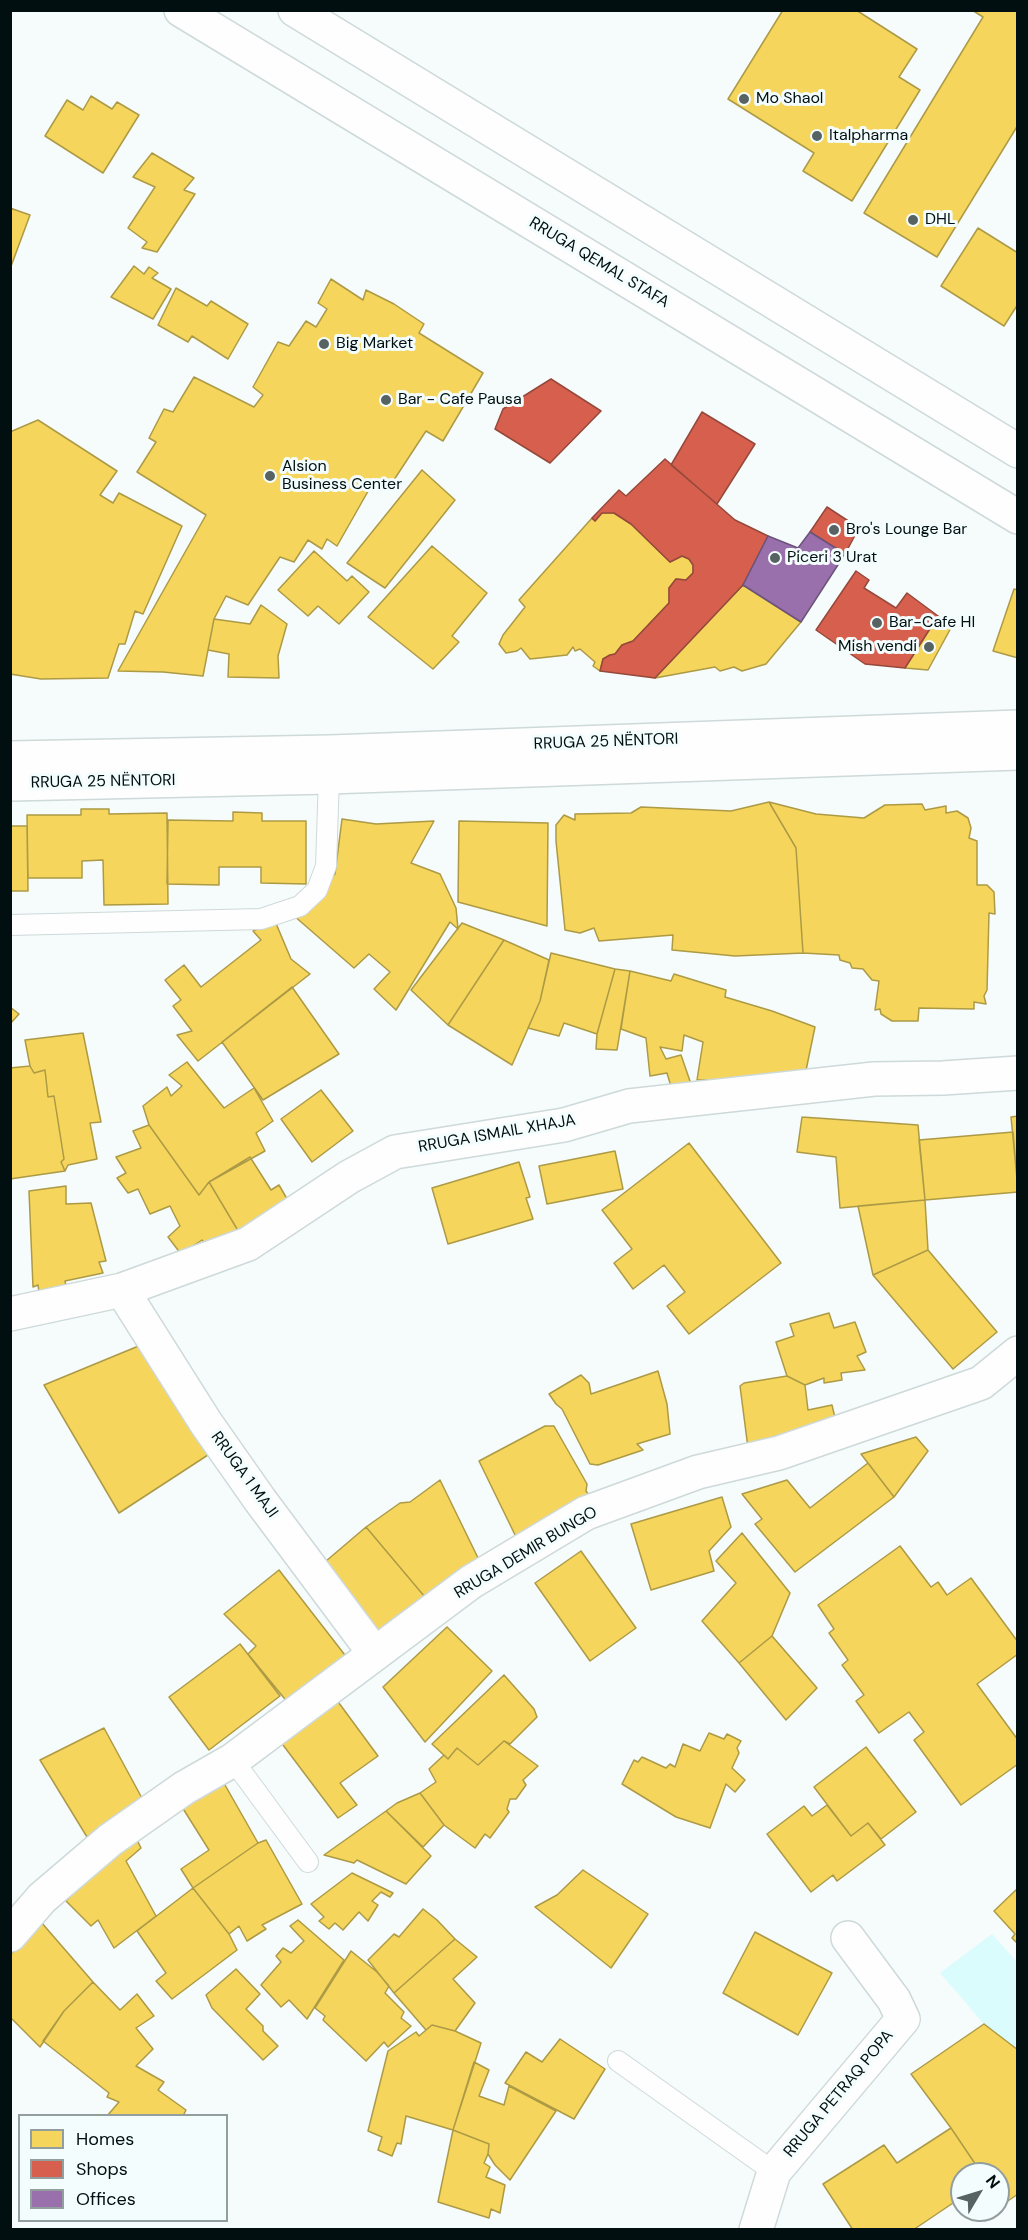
<!DOCTYPE html>
<meta charset="utf-8">
<style>
body{margin:0}
#map{position:relative;width:1028px;height:2240px;overflow:hidden;background:#f6fbfb;font-family:"DM Sans",sans-serif}
canvas{display:block}
.frame{position:absolute;inset:0;border:12px solid #010f10;pointer-events:none}
.legend{position:absolute;left:18px;top:2114px;width:210px;height:108px;box-sizing:border-box;background:#f4fdfd;border:2px solid #939e9e;margin:0;padding:8px 10px;list-style:none;font-size:18px;color:#010f10}
.legend li{display:flex;align-items:center;gap:12px;height:30px}
.legend b{width:30px;border:2px solid #939e9e}
.north{position:absolute;left:950px;top:2162px;width:60px;height:60px;box-sizing:border-box;background:#f4fdfd;border:2px solid #939e9e;border-radius:50%;rotate:52deg;font-size:16px;font-weight:700;line-height:24px;text-align:center;color:#010f10}
.north::after{content:'';display:block;margin:auto;width:21px;height:27px;background:#576262;clip-path:polygon(50% 0,100% 100%,50% 72%,0 100%)}
</style>
<div id="map">
<canvas width="1028" height="2240"></canvas>
<div class="frame"></div>
<ul class="legend">
<li><b style="height:16px;background:#f6d55c"></b>Homes</li>
<li><b style="height:16px;background:#d6604d"></b>Shops</li>
<li><b style="height:16px;background:#9970ab"></b>Offices</li>
</ul>
<div class="north">N</div>
</div>
<script>
const context = document.querySelector('canvas').getContext('2d');
context.lineJoin = 'round';
function paint(path, color) { context.fillStyle = color; context.fill(path, 'evenodd'); }
const poly = rows => new Path2D(rows.map(r => 'M' + r).join(''));
function trace(path, color, width, dash) { context.strokeStyle = color; context.lineWidth = width; context.lineCap = dash ? 'butt' : 'round'; context.setLineDash(dash || []); context.stroke(path); }
function write(font, color, halo, rows, align = 'center') {
  context.font = font + ' "DM Sans",sans-serif'; context.lineWidth = 6; context.setLineDash([]); context.textBaseline = 'middle'; context.strokeStyle = halo; context.fillStyle = color; for (const [text, x, y, turn = 0] of rows) {
    context.save(); context.translate(x, y); context.rotate((+turn || 0) * Math.PI / 180); context.textAlign = isNaN(turn) ? turn : align; if (halo) context.strokeText(text, 0, 0); context.fillText(text, 0, 0); context.restore();
  }
}
const built = poly([
 [992,1934,1017,1962,1017,2050,984,2024,940,1973]
]);
const homes = poly([
 [783,10,856,10,917,49,899,77,920,90,852,201,803,171,814,153,728,99,783,10],
 [972,10,1018,10,1018,125,937,257,864,213,983,17,972,10],
 [91,96,112,109,117,102,139,115,103,173,45,136,67,100,83,110,91,96],
 [152,153,194,178,184,190,195,194,157,252,142,248,147,242,128,228,155,187,133,177,152,153],
 [10,208,30,215,10,269,10,208],
 [978,228,1018,253,1018,304,1004,326,941,286,978,228],
 [134,266,144,274,149,267,158,273,152,278,171,289,153,319,111,297,134,266],
 [331,279,363,300,366,290,394,304,424,324,419,333,483,373,443,441,426,431,388,489,375,479,337,546,327,539,322,549,308,540,294,562,280,557,248,605,226,596,214,619,203,676,163,672,118,671,206,515,137,472,156,442,149,438,164,409,173,412,194,377,254,407,263,395,253,387,278,342,289,346,306,321,316,327,327,309,318,303,331,279],
 [176,288,207,306,211,301,248,324,228,359,192,336,188,342,158,325,176,288],
 [38,420,117,471,100,495,113,503,119,493,182,526,143,614,135,611,125,644,119,644,108,678,41,679,10,674,10,432,38,420],
 [422,470,455,500,385,588,347,563,422,470],
 [602,513,614,513,631,524,670,562,682,556,689,559,693,565,693,573,686,580,676,579,669,588,669,603,633,641,622,645,615,654,610,655,603,659,600,671,593,666,595,662,580,649,575,651,573,647,567,655,530,659,521,648,517,651,506,653,499,644,503,635,525,607,519,600,592,518,595,521,602,513],
 [432,546,487,593,452,636,459,642,433,669,368,617,432,546],
 [314,551,347,581,352,576,369,592,339,624,318,606,308,616,278,590,314,551],
 [743,585,801,622,766,664,742,671,734,667,720,671,715,667,655,678,743,585],
 [1014,589,1018,590,1018,658,993,651,1014,589],
 [261,605,287,624,278,656,279,678,228,677,229,654,208,650,214,619,250,624,261,605],
 [938,616,952,626,928,670,905,668,938,616],
 [769,802,796,848,803,953,735,956,672,950,673,935,599,941,594,928,580,933,565,930,556,841,556,825,564,815,575,820,575,814,631,813,641,807,731,811,769,802],
 [769,802,816,814,864,818,885,805,922,804,925,810,946,806,946,813,957,811,968,818,971,828,969,838,977,841,977,885,987,885,994,892,995,914,989,913,987,990,984,996,986,1004,974,1002,974,1009,919,1008,918,1021,892,1021,881,1014,880,1009,875,1010,879,981,872,980,863,969,852,968,850,963,840,960,839,955,803,953,796,848,769,802],
 [81,809,109,809,109,814,167,813,168,904,104,905,103,860,82,861,82,878,28,878,27,815,81,815,81,809],
 [233,812,262,813,262,821,306,821,306,884,261,883,261,867,219,867,219,885,167,884,168,820,233,821,233,812],
 [342,819,376,824,434,821,411,863,440,874,456,908,458,929,450,922,396,1010,374,989,390,972,369,954,354,968,293,915,335,874,342,819],
 [459,821,548,823,547,926,458,902,459,821],
 [10,826,27,826,28,891,10,891,10,826],
 [275,921,291,959,310,974,198,1061,177,1035,192,1031,173,1006,181,1000,165,980,184,965,201,987,261,940,253,931,275,921],
 [462,923,504,940,448,1025,411,990,462,923],
 [504,940,549,960,540,1001,512,1065,448,1025,504,940],
 [551,953,615,969,597,1034,564,1023,559,1036,528,1028,540,1001,551,953],
 [615,969,630,971,617,1050,596,1049,597,1034,615,969],
 [630,971,671,981,674,974,726,990,725,997,772,1011,815,1027,804,1080,697,1080,703,1042,684,1035,682,1051,660,1047,666,1059,681,1055,691,1084,672,1090,667,1073,650,1076,646,1038,621,1029,630,971],
 [292,987,339,1054,263,1100,222,1042,292,987],
 [10,1007,19,1014,10,1024,10,1007],
 [83,1033,101,1122,90,1123,97,1159,68,1165,65,1171,61,1162,64,1159,54,1096,48,1097,45,1070,34,1073,30,1066,25,1040,83,1033],
 [187,1062,224,1108,254,1088,273,1121,256,1133,265,1151,209,1182,199,1195,149,1125,143,1106,167,1087,171,1096,182,1086,169,1075,187,1062],
 [30,1066,34,1073,45,1070,48,1097,54,1096,64,1159,61,1162,65,1171,10,1179,10,1068,30,1066],
 [321,1090,353,1131,312,1162,281,1119,321,1090],
 [1018,1116,1018,1189,1011,1117,1018,1116],
 [802,1117,918,1125,925,1200,840,1208,836,1157,797,1152,802,1117],
 [149,1125,199,1195,209,1182,240,1234,209,1249,202,1240,181,1254,168,1237,180,1226,170,1206,150,1214,138,1189,128,1193,117,1178,126,1173,116,1157,141,1148,133,1131,149,1125],
 [1013,1132,1018,1192,925,1200,919,1140,1013,1132],
 [689,1143,781,1263,689,1334,667,1306,685,1292,664,1265,633,1289,614,1263,632,1249,602,1210,689,1143],
 [615,1151,623,1189,547,1204,539,1166,615,1151],
 [250,1157,271,1190,279,1185,290,1204,240,1234,209,1182,250,1157],
 [519,1162,530,1197,526,1198,533,1219,448,1244,432,1188,519,1162],
 [66,1186,66,1204,91,1203,106,1261,99,1262,103,1273,65,1281,67,1291,39,1292,38,1285,33,1287,29,1191,66,1186],
 [925,1200,928,1250,873,1275,858,1206,925,1200],
 [928,1250,997,1332,953,1369,873,1275,928,1250],
 [829,1313,834,1328,855,1322,866,1352,857,1356,865,1370,841,1373,842,1380,824,1383,824,1378,805,1385,787,1376,776,1342,794,1336,790,1324,829,1313],
 [141,1345,211,1453,119,1513,44,1385,141,1345],
 [658,1371,667,1404,670,1434,637,1444,643,1450,598,1465,590,1464,562,1409,556,1404,549,1394,581,1375,589,1383,591,1394,658,1371],
 [787,1376,805,1385,808,1410,832,1405,836,1422,748,1448,740,1386,744,1383,787,1376],
 [545,1426,554,1426,587,1484,586,1491,592,1499,518,1541,479,1461,545,1426],
 [916,1437,928,1451,894,1497,861,1454,916,1437],
 [868,1463,894,1497,795,1572,755,1524,762,1519,742,1494,787,1480,810,1508,868,1463],
 [440,1480,481,1564,430,1603,366,1527,400,1503,410,1502,440,1480],
 [722,1497,731,1527,709,1551,714,1571,651,1590,631,1524,722,1497],
 [366,1527,430,1603,379,1636,319,1567,366,1527],
 [742,1533,790,1593,772,1636,739,1663,702,1621,736,1583,716,1561,742,1533],
 [900,1546,931,1587,938,1582,947,1595,971,1578,1018,1642,1018,1654,977,1684,1018,1740,1018,1764,961,1805,914,1740,924,1732,909,1712,879,1733,856,1701,864,1695,842,1665,848,1660,829,1633,834,1629,818,1605,900,1546],
 [581,1551,636,1628,590,1661,535,1583,581,1551],
 [279,1570,348,1659,289,1704,248,1654,256,1646,224,1614,279,1570],
 [447,1627,492,1671,425,1742,383,1687,447,1627],
 [772,1636,817,1688,786,1720,739,1663,772,1636],
 [240,1644,280,1696,209,1750,169,1697,240,1644],
 [504,1675,534,1709,537,1717,510,1744,504,1741,478,1765,457,1748,448,1759,432,1744,504,1675],
 [336,1699,378,1756,340,1783,357,1805,338,1818,280,1741,336,1699],
 [104,1728,143,1800,87,1837,40,1760,104,1728],
 [709,1733,724,1739,727,1734,741,1741,737,1748,739,1753,732,1768,745,1780,735,1792,726,1784,710,1828,676,1817,622,1784,634,1760,638,1762,642,1757,666,1768,670,1764,675,1767,683,1744,700,1751,709,1733],
 [504,1741,538,1766,523,1780,526,1785,516,1799,510,1799,507,1809,509,1812,490,1838,485,1834,475,1848,444,1825,420,1793,436,1782,429,1769,444,1755,448,1759,457,1748,478,1765,504,1741],
 [866,1747,916,1812,881,1839,868,1823,851,1836,814,1787,866,1747],
 [220,1782,225,1785,258,1843,193,1888,181,1869,209,1850,182,1807,220,1782],
 [420,1793,444,1825,423,1847,386,1811,397,1803,420,1793],
 [827,1805,851,1836,868,1823,885,1845,837,1881,833,1875,811,1892,767,1834,804,1806,812,1816,827,1805],
 [386,1811,431,1856,406,1884,357,1860,354,1863,324,1855,386,1811],
 [136,1838,141,1848,126,1861,156,1916,114,1948,98,1920,91,1926,66,1901,113,1846,136,1838],
 [266,1840,302,1904,262,1925,266,1929,247,1941,239,1926,229,1934,193,1888,258,1843,266,1840],
 [583,1870,648,1914,611,1968,535,1907,557,1895,583,1870],
 [352,1873,393,1893,390,1897,381,1892,372,1901,378,1905,368,1921,359,1912,343,1930,335,1923,329,1929,319,1921,324,1917,311,1904,352,1873],
 [193,1888,229,1934,237,1950,172,1999,156,1981,166,1973,137,1931,193,1888],
 [1018,1888,1018,1944,1012,1938,1015,1934,994,1911,1018,1888],
 [423,1909,437,1920,455,1939,394,1993,368,1960,394,1934,399,1937,423,1909],
 [298,1920,344,1960,307,2019,289,2000,281,2007,261,1985,281,1962,276,1956,283,1948,291,1953,304,1941,290,1926,298,1920],
 [41,1922,93,1982,64,2011,40,2047,10,2017,10,1955,41,1922],
 [755,1932,832,1973,798,2035,723,1993,755,1932],
 [455,1939,477,1957,453,1979,475,2003,455,2031,432,2025,426,2030,394,1993,455,1939],
 [351,1951,377,1972,389,1986,385,1993,404,2012,401,2018,411,2026,388,2047,384,2042,366,2061,323,2020,325,2016,315,2008,351,1951],
 [236,1969,260,1994,246,2009,263,2026,263,2031,278,2046,263,2060,212,2008,206,1995,236,1969],
 [93,1982,120,2010,137,1994,154,2016,136,2028,153,2049,136,2066,164,2082,158,2090,186,2110,183,2116,107,2116,119,2102,107,2097,109,2093,43,2041,64,2011,93,1982],
 [984,2024,1018,2050,1018,2194,1005,2203,998,2195,998,2174,982,2174,951,2128,911,2074,984,2024],
 [432,2025,455,2031,481,2043,453,2130,406,2116,401,2144,397,2143,392,2156,378,2150,382,2137,368,2131,388,2051,416,2032,419,2036,432,2025],
 [560,2039,605,2069,574,2119,505,2083,526,2052,542,2062,560,2039],
 [474,2062,489,2070,479,2096,504,2105,509,2086,556,2111,510,2180,495,2165,488,2154,489,2144,453,2130,474,2062],
 [951,2128,982,2174,962,2174,962,2197,913,2230,853,2230,823,2184,884,2145,897,2163,951,2128],
 [453,2130,489,2144,488,2154,484,2163,490,2167,486,2177,505,2185,500,2213,491,2209,489,2218,438,2202,453,2130]
]);
const shops = poly([
 [551,379,601,411,550,463,495,429,503,409,551,379],
 [702,412,755,444,717,504,671,465,702,412],
 [665,459,735,520,768,536,743,585,655,678,600,671,603,659,610,655,615,654,622,645,633,641,669,603,669,588,676,579,686,580,693,573,693,565,689,559,682,556,670,562,631,524,614,513,602,513,595,521,592,518,619,490,626,496,665,459],
 [827,507,859,528,845,554,810,532,827,507],
 [856,571,869,580,864,588,896,608,907,593,938,616,905,668,865,664,816,630,856,571]
]);
const offices = poly([
 [810,532,845,554,801,622,743,585,768,536,798,548,810,532]
]);
const service = poly([
 [10,925,261,919,300,906,317,890,326,866,329,777],
 [233,1760,308,1862],
 [618,2061,774,2172]
]);
const minor = poly([
 [122,1290,206,1423,260,1500,375,1654],
 [10,1314,122,1290,248,1244,349,1177,395,1152,564,1125,629,1106,874,1079,943,1078,1018,1073],
 [10,1935,42,1898,110,1840,184,1788,233,1760,471,1582,586,1513,698,1472,779,1453,981,1383,1018,1353],
 [756,2230,774,2172,903,2019,894,2000,848,1938]
]);
const tertiary = poly([
 [10,758,330,752,1018,727],
 [10,784,329,777,1018,753]
]);
const primary = poly([
 [181,10,1018,517],
 [295,10,1018,451]
]);
const markers = [
 [744,99,6,"#576262"],
 [817,136,6,"#576262"],
 [913,220,6,"#576262"],
 [324,344,6,"#576262"],
 [386,400,6,"#576262"],
 [270,476,6,"#576262"],
 [834,530,6,"#576262"],
 [775,558,6,"#576262"],
 [877,623,6,"#576262"],
 [929,647,6,"#576262"]
];
const poiNames = [
 ["Mo Shaol",756,99],
 ["Italpharma",829,136],
 ["DHL",925,220],
 ["Big Market",336,344],
 ["Bar - Cafe Pausa",398,400],
 ["Alsion",282,467],
 ["Business Center",282,485],
 ["Bro's Lounge Bar",846,530],
 ["Piceri 3 Urat",787,558],
 ["Bar-Cafe HI",889,623],
 ["Mish vendi",917,647,"right"]
];
const streetNames = [
 ["RRUGA QEMAL STAFA",599,263,31],
 ["RRUGA 25 NËNTORI",606,742,-2],
 ["RRUGA 25 NËNTORI",103,782,-1],
 ["RRUGA ISMAIL XHAJA",497,1134,-10],
 ["RRUGA 1 MAJI",244,1475,54],
 ["RRUGA DEMIR BUNGO",526,1553,-31],
 ["RRUGA PETRAQ POPA",839,2094,-50]
];
paint(built, '#dafcfd');
paint(homes, '#f6d55c');
trace(homes, '#ac9a45', 1.5);
paint(shops, '#d6604d');
trace(shops, '#96483b', 1.5);
paint(offices, '#9970ab');
trace(offices, '#6b537c', 1.5);
trace(service, '#ced9d9', 22);
trace(minor, '#ced9d9', 36);
trace(tertiary, '#ced9d9', 36);
trace(primary, '#ced9d9', 36);
trace(service, '#fefefe', 20);
trace(minor, '#fefefe', 33);
trace(tertiary, '#fefefe', 33);
trace(primary, '#fefefe', 33);
for (const [x, y, r, color] of markers) { const dot = new Path2D(); dot.arc(x, y, r, 0, 2 * Math.PI); context.fillStyle = color; context.fill(dot); trace(dot, '#f4fdfd', 2); }
write('16px', '#010f10', '#f4fdfd', poiNames, 'left');
write('16px', '#010f10', '#f4fdfd', streetNames);
</script>
